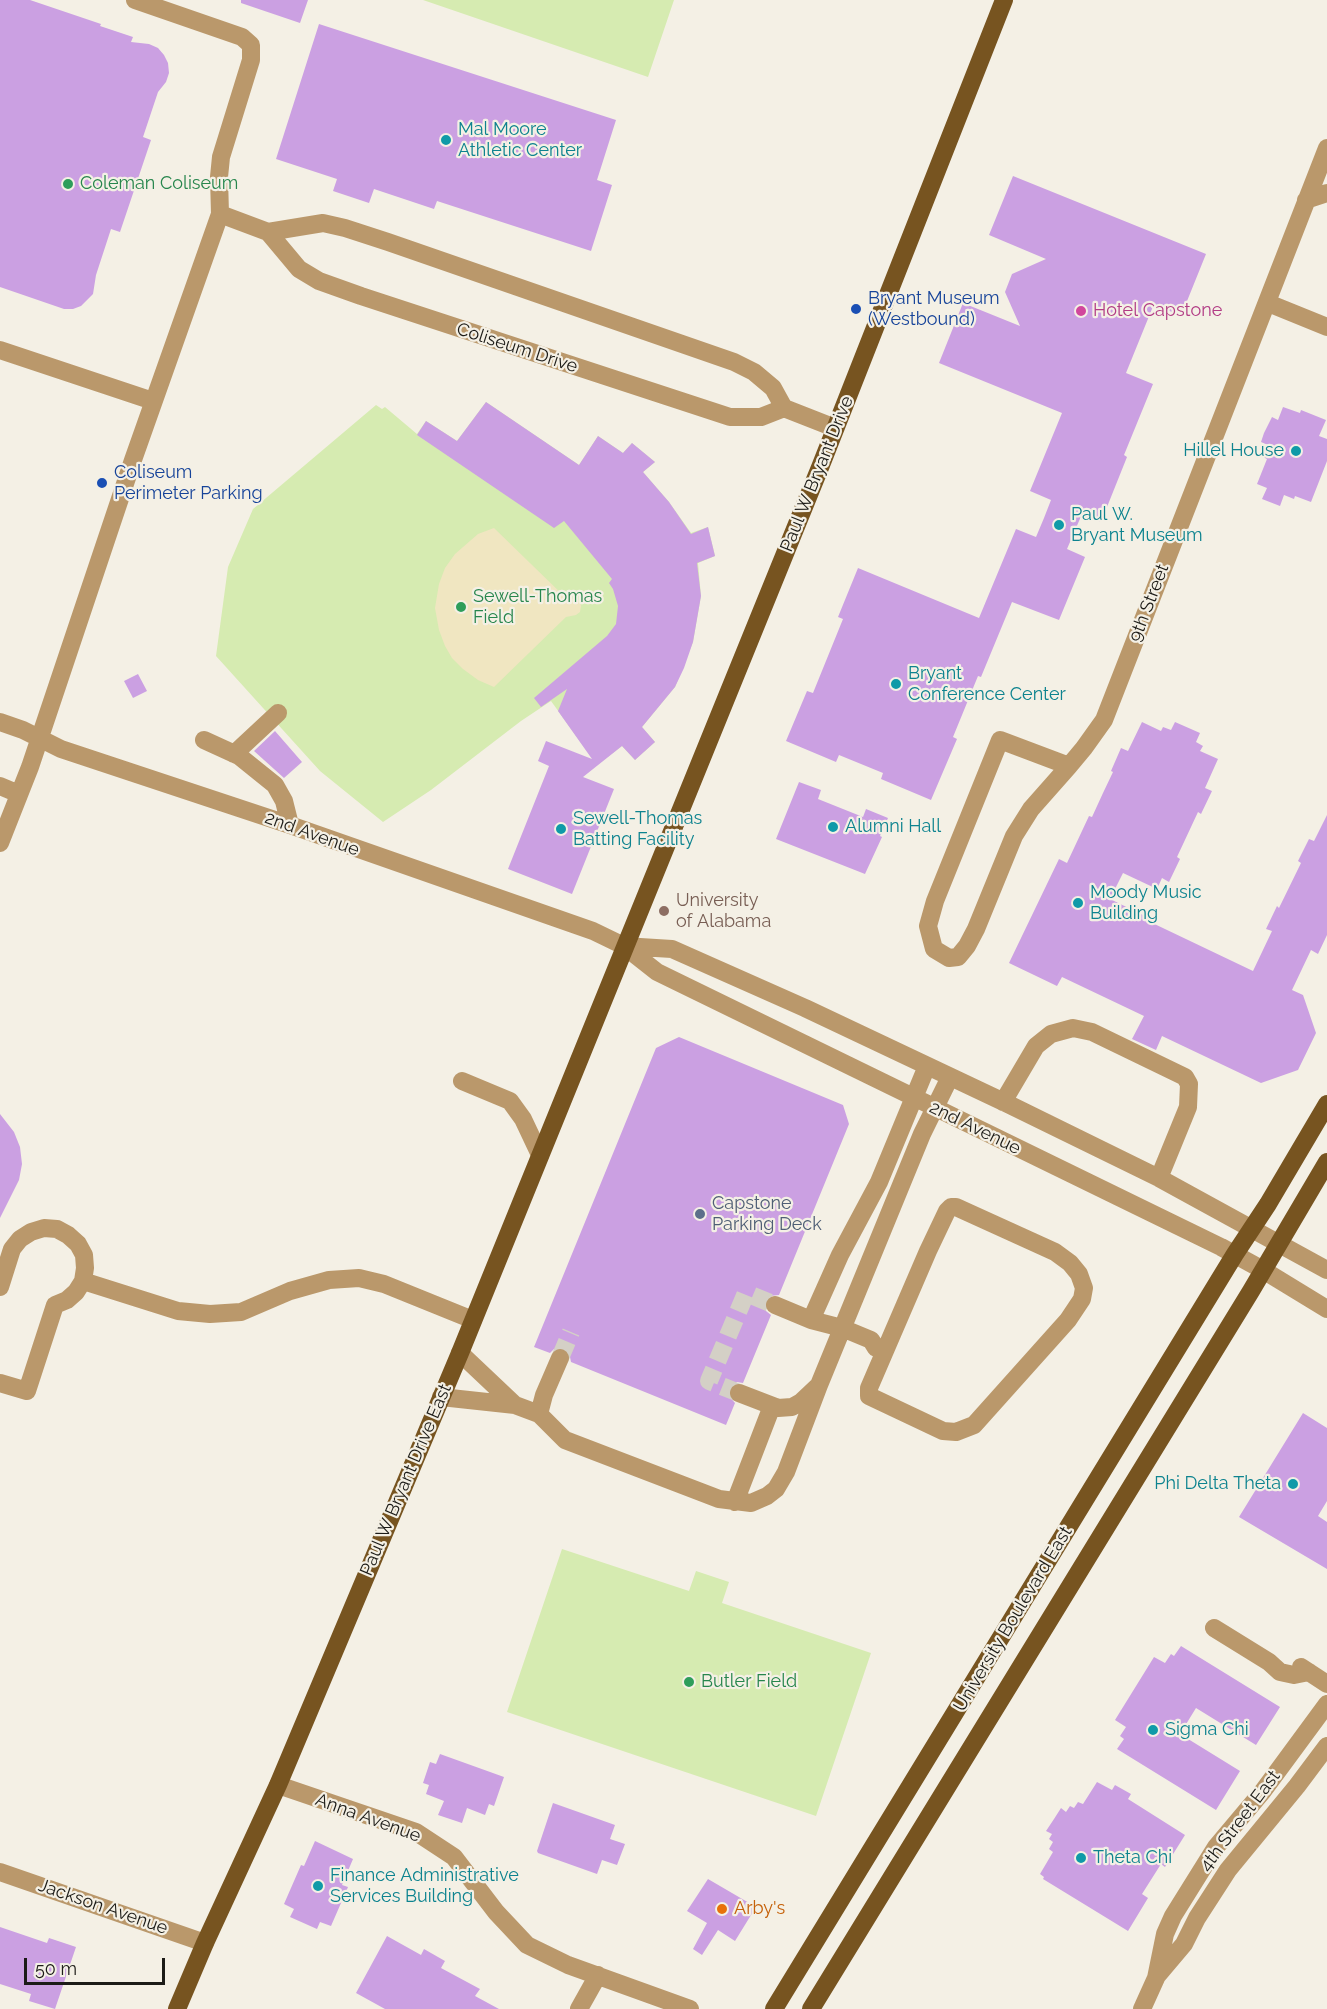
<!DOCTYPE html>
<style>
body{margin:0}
#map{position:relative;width:1327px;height:2009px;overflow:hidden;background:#f4f0e5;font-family:Raleway,sans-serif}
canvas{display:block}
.scale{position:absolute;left:24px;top:1958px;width:141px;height:27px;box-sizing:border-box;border:3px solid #1c1b17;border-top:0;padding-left:8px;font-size:18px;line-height:21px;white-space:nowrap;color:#1c1b17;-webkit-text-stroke:4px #f4f0e5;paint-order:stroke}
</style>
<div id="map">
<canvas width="1327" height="2009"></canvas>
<div class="scale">50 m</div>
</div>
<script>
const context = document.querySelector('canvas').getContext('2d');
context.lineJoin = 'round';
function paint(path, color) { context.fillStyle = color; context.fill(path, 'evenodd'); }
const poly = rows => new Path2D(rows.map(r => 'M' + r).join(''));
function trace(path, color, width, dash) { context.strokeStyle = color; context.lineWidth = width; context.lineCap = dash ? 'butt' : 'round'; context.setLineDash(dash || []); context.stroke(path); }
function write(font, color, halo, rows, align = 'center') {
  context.font = font + ' Raleway,sans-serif'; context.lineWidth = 4.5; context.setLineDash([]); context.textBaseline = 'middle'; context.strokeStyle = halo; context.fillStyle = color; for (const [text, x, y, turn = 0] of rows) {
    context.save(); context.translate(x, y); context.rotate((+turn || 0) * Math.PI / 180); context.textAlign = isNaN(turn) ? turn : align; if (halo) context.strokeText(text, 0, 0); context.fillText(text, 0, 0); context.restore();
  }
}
const green = poly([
 [423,0,674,0,648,77],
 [486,402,579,465,598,436,623,453,632,443,655,462,643,472,669,502,691,533,708,527,715,556,698,563,701,596,693,642,675,687,642,727,655,742,635,760,622,746,597,765,551,701,521,721,431,790,383,822,320,771,216,656,228,567,253,509,376,405,382,409,385,407,417,434,426,421,457,441],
 [562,1549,689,1591,696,1571,729,1582,722,1603,871,1653,816,1816,507,1712]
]);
const sand = poly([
 [494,528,566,598,576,599,580,601,581,606,580,612,576,615,566,617,494,687,478,680,463,669,452,658,445,646,439,630,435,608,439,584,445,568,455,554,478,534]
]);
const building = poly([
 [0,0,30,0,101,24,100,26,133,37,131,42,149,44,158,48,164,55,168,63,169,73,166,82,158,92,143,137,151,140,120,232,111,229,96,275,93,294,81,306,73,309,64,309,0,287],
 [241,0,308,0,300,23,241,3],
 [319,24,616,120,597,180,612,185,591,251,437,201,434,209,374,189,369,203,333,191,337,179,276,159],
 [1013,176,1206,254,1181,316,1154,304,1126,373,1153,384,1124,455,1127,457,1101,522,1082,514,1067,549,1085,557,1059,620,1012,602,981,677,978,676,953,737,957,739,931,800,881,779,883,773,839,755,836,762,786,741,807,691,813,693,843,619,838,617,858,568,979,618,1016,529,1036,537,1044,518,1051,500,1030,491,1062,413,939,363,963,303,1020,326,1005,292,1012,274,1046,259,989,235],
 [486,402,579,465,598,436,623,453,632,443,655,462,643,472,669,502,691,534,708,527,715,556,697,563,701,596,693,642,684,668,675,687,642,727,655,742,635,760,622,746,583,777,614,789,572,894,508,869,549,766,538,761,546,741,592,759,558,711,567,689,541,707,534,698,607,636,616,624,618,606,613,589,609,583,612,579,564,521,554,528,417,435,426,421,457,441],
 [1283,407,1300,413,1301,410,1326,420,1319,436,1327,439,1327,461,1311,502,1295,496,1294,499,1284,495,1280,506,1262,499,1267,488,1257,484,1267,459,1263,457,1268,445,1261,442,1264,433,1272,417,1278,420],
 [138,674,147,691,133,698,124,681],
 [1142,722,1161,731,1163,727,1171,730,1175,722,1200,733,1196,742,1203,746,1200,751,1218,759,1205,788,1212,791,1201,814,1198,812,1177,857,1180,859,1169,882,1162,878,1157,889,1123,873,1110,899,1145,916,1144,919,1253,971,1272,931,1266,929,1277,906,1279,908,1301,863,1298,861,1309,839,1314,841,1327,815,1327,935,1318,954,1311,950,1292,990,1303,995,1316,1033,1298,1070,1261,1083,1162,1036,1156,1050,1132,1039,1144,1016,1062,977,1057,986,1009,963,1059,859,1067,863,1089,816,1092,817,1103,793,1113,772,1111,771,1121,748,1128,751],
 [275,731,302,762,284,778,254,751],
 [799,782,821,790,818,799,863,817,866,809,888,818,880,836,882,837,865,874,776,839],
 [679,1037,843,1105,849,1124,779,1295,769,1296,764,1301,766,1311,771,1315,743,1383,737,1382,729,1388,728,1395,735,1403,726,1425,571,1362,569,1352,564,1348,554,1349,550,1353,534,1347,656,1048],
 [0,1114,14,1132,20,1147,22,1164,19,1180,0,1218],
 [1303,1413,1327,1428,1327,1501,1318,1516,1327,1522,1327,1569,1239,1517],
 [1181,1646,1280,1707,1256,1745,1196,1708,1180,1734,1240,1771,1216,1810,1117,1749,1124,1739,1120,1736,1126,1727,1115,1720,1154,1657,1165,1663,1171,1654,1174,1656],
 [440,1754,504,1777,494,1806,489,1804,485,1815,467,1808,462,1823,438,1815,444,1801,426,1794,429,1785,423,1783,430,1762,436,1764],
 [1097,1782,1112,1790,1115,1785,1131,1794,1128,1799,1185,1835,1165,1867,1161,1864,1142,1894,1148,1898,1128,1931,1043,1879,1044,1877,1040,1874,1053,1852,1049,1849,1053,1842,1049,1839,1052,1834,1046,1831,1054,1819,1061,1808,1066,1812,1070,1806,1074,1808,1078,1802,1083,1804],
 [553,1803,615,1825,610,1839,625,1844,617,1865,602,1860,597,1874,538,1853,537,1851],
 [315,1841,353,1859,342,1885,348,1887,331,1926,320,1922,317,1929,290,1917,294,1909,284,1904,301,1865,304,1866],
 [708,1879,756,1907,735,1941,718,1930,702,1955,693,1949,707,1923,687,1911],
 [0,1927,47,1943,49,1938,76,1947,55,2009,29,2001,31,1994,0,1984],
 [387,1936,421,1955,424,1949,445,1961,441,1968,480,1989,475,1996,499,2009,385,2009,356,1993]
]);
const minorTunnel = poly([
 [560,1358,571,1332],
 [739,1393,709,1381,746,1293,775,1305]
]);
const minor = poly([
 [1306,200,1327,193],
 [220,214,268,232,323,223,345,228,388,242,734,362,754,372,773,388,784,408,835,428],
 [268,232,299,269,319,281,361,296,730,417,761,417,784,408],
 [1268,303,1327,327],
 [0,350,153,401],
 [0,722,23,730,61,749,290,825,593,931,624,946,657,972,1221,1247,1263,1270,1327,1309],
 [204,740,239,756,275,785,284,801,290,825],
 [234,754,278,713],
 [1069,766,1000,740,935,901,928,926,934,949,949,958,958,957,967,946,976,929,1014,836,1031,809,1069,766,1084,748,1104,720,1327,148],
 [0,786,19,794],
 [0,843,30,767,133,460,220,214,219,177,221,157,251,60,251,45,242,37,135,0],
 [624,946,672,949,805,1008,1008,1104,1159,1178,1327,1270],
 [462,1081,510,1101,523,1119,540,1155],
 [1003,1102,1036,1046,1051,1034,1073,1028,1092,1032,1185,1077,1189,1084,1188,1107,1159,1178],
 [951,1207,956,1207,1055,1252,1070,1263,1079,1274,1084,1288,1082,1299,1068,1320,974,1425,956,1432,943,1431,869,1396,869,1388,928,1251,947,1211,951,1207],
 [83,1281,178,1311,210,1314,241,1312,290,1291,329,1280,359,1278,384,1284,473,1320],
 [0,1287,12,1249,20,1239,31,1232,44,1228,57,1229,68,1235,78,1244,84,1255,85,1268,83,1281,76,1292,67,1300,55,1305,27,1391,0,1383],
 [775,1305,811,1320,840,1255,879,1182,927,1066],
 [811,1320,842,1328,871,1340,876,1348],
 [460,1353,515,1405],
 [739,1393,778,1408,792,1407,801,1402,818,1386],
 [441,1397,515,1405,539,1414,565,1440,719,1499,751,1503,767,1496,776,1489,786,1472,819,1385,922,1134,950,1077],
 [539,1414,544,1395,560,1358],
 [735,1502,772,1406],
 [1214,1628,1269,1662,1280,1672,1294,1675,1309,1672],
 [1301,1667,1327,1684],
 [278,1785,416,1832,454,1857,496,1912,527,1945,568,1965,690,2009],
 [0,1872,205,1943],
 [1157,1976,1184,1944,1197,1918,1228,1870,1297,1786,1327,1746],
 [579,2009,598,1975],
 [1142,2009,1156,1978,1165,1934,1173,1916,1216,1847,1263,1791,1327,1704]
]);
const major = poly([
 [177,2009,205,1943,278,1785,460,1353,821,465,1004,0],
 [774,2009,1235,1254,1268,1204,1327,1104],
 [811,2009,1251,1291,1327,1162]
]);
const markers = [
 [446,140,6,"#0f9aa8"],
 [68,184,6,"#2e9e5b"],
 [856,309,6,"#1a4fb4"],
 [1081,311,6,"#d1479c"],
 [1296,451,6,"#0f9aa8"],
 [102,483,6,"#1a4fb4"],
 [1059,525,6,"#0f9aa8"],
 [461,607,6,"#2e9e5b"],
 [896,684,6,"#0f9aa8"],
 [833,827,6,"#0f9aa8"],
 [561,829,6,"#0f9aa8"],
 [1078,903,6,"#0f9aa8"],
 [664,911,6,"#8d6e63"],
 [700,1214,6,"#5c6f8a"],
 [1293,1484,6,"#0f9aa8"],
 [689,1682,6,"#2e9e5b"],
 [1153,1730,6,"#0f9aa8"],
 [1081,1858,6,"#0f9aa8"],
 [318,1886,6,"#0f9aa8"],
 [722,1909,6,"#e8710a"]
];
const cultureNames = [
 ["Mal Moore",458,130],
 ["Athletic Center",458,151],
 ["Hillel House",1284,451,"right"],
 ["Paul W.",1071,515],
 ["Bryant Museum",1071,536],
 ["Bryant",908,674],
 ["Conference Center",908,695],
 ["Sewell-Thomas",573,819],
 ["Batting Facility",573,840],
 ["Alumni Hall",845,827],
 ["Moody Music",1090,893],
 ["Building",1090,914],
 ["Phi Delta Theta",1281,1484,"right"],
 ["Sigma Chi",1165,1730],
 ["Theta Chi",1093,1858],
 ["Finance Administrative",330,1876],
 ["Services Building",330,1897]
];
const leisureNames = [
 ["Coleman Coliseum",80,184],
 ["Sewell-Thomas",473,597],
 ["Field",473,618],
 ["Butler Field",701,1682]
];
const transitNames = [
 ["Bryant Museum",868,299],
 ["(Westbound)",868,320],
 ["Coliseum",114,473],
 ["Perimeter Parking",114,494]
];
const hotelNames = [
 ["Hotel Capstone",1093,311]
];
const streetNames = [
 ["Coliseum Drive",517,348,18],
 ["Paul W Bryant Drive",817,474,-68],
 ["9th Street",1149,603,-69],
 ["2nd Avenue",312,834,20],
 ["2nd Avenue",975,1128,26],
 ["Paul W Bryant Drive East",406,1480,-67],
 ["University Boulevard East",1013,1619,-59],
 ["Anna Avenue",368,1818,20],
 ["4th Street East",1240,1821,-53],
 ["Jackson Avenue",103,1907,19]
];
const educationNames = [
 ["University",676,901],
 ["of Alabama",676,922]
];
const serviceNames = [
 ["Capstone",712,1204],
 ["Parking Deck",712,1225]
];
const foodNames = [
 ["Arby's",734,1909]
];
paint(green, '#d6ebb1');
paint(sand, '#f0e6c1');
paint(building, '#cba0e2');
trace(minorTunnel, '#d4d0c6', 18, [18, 9]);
trace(minor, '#ba986b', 18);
trace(major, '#775420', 18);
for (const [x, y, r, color] of markers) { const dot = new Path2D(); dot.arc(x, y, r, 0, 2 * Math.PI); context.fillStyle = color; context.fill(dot); trace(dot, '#f4f0e5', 2); }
write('18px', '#0d838f', '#f4f0e5', cultureNames, 'left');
write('18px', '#27864d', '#f4f0e5', leisureNames, 'left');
write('18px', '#164399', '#f4f0e5', transitNames, 'left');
write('18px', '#b23c85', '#f4f0e5', hotelNames, 'left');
write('18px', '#1c1b17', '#f4f0e5', streetNames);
write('18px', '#785e54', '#f4f0e5', educationNames, 'left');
write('18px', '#4e5e75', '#f4f0e5', serviceNames, 'left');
write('18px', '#c56008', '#f4f0e5', foodNames, 'left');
</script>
